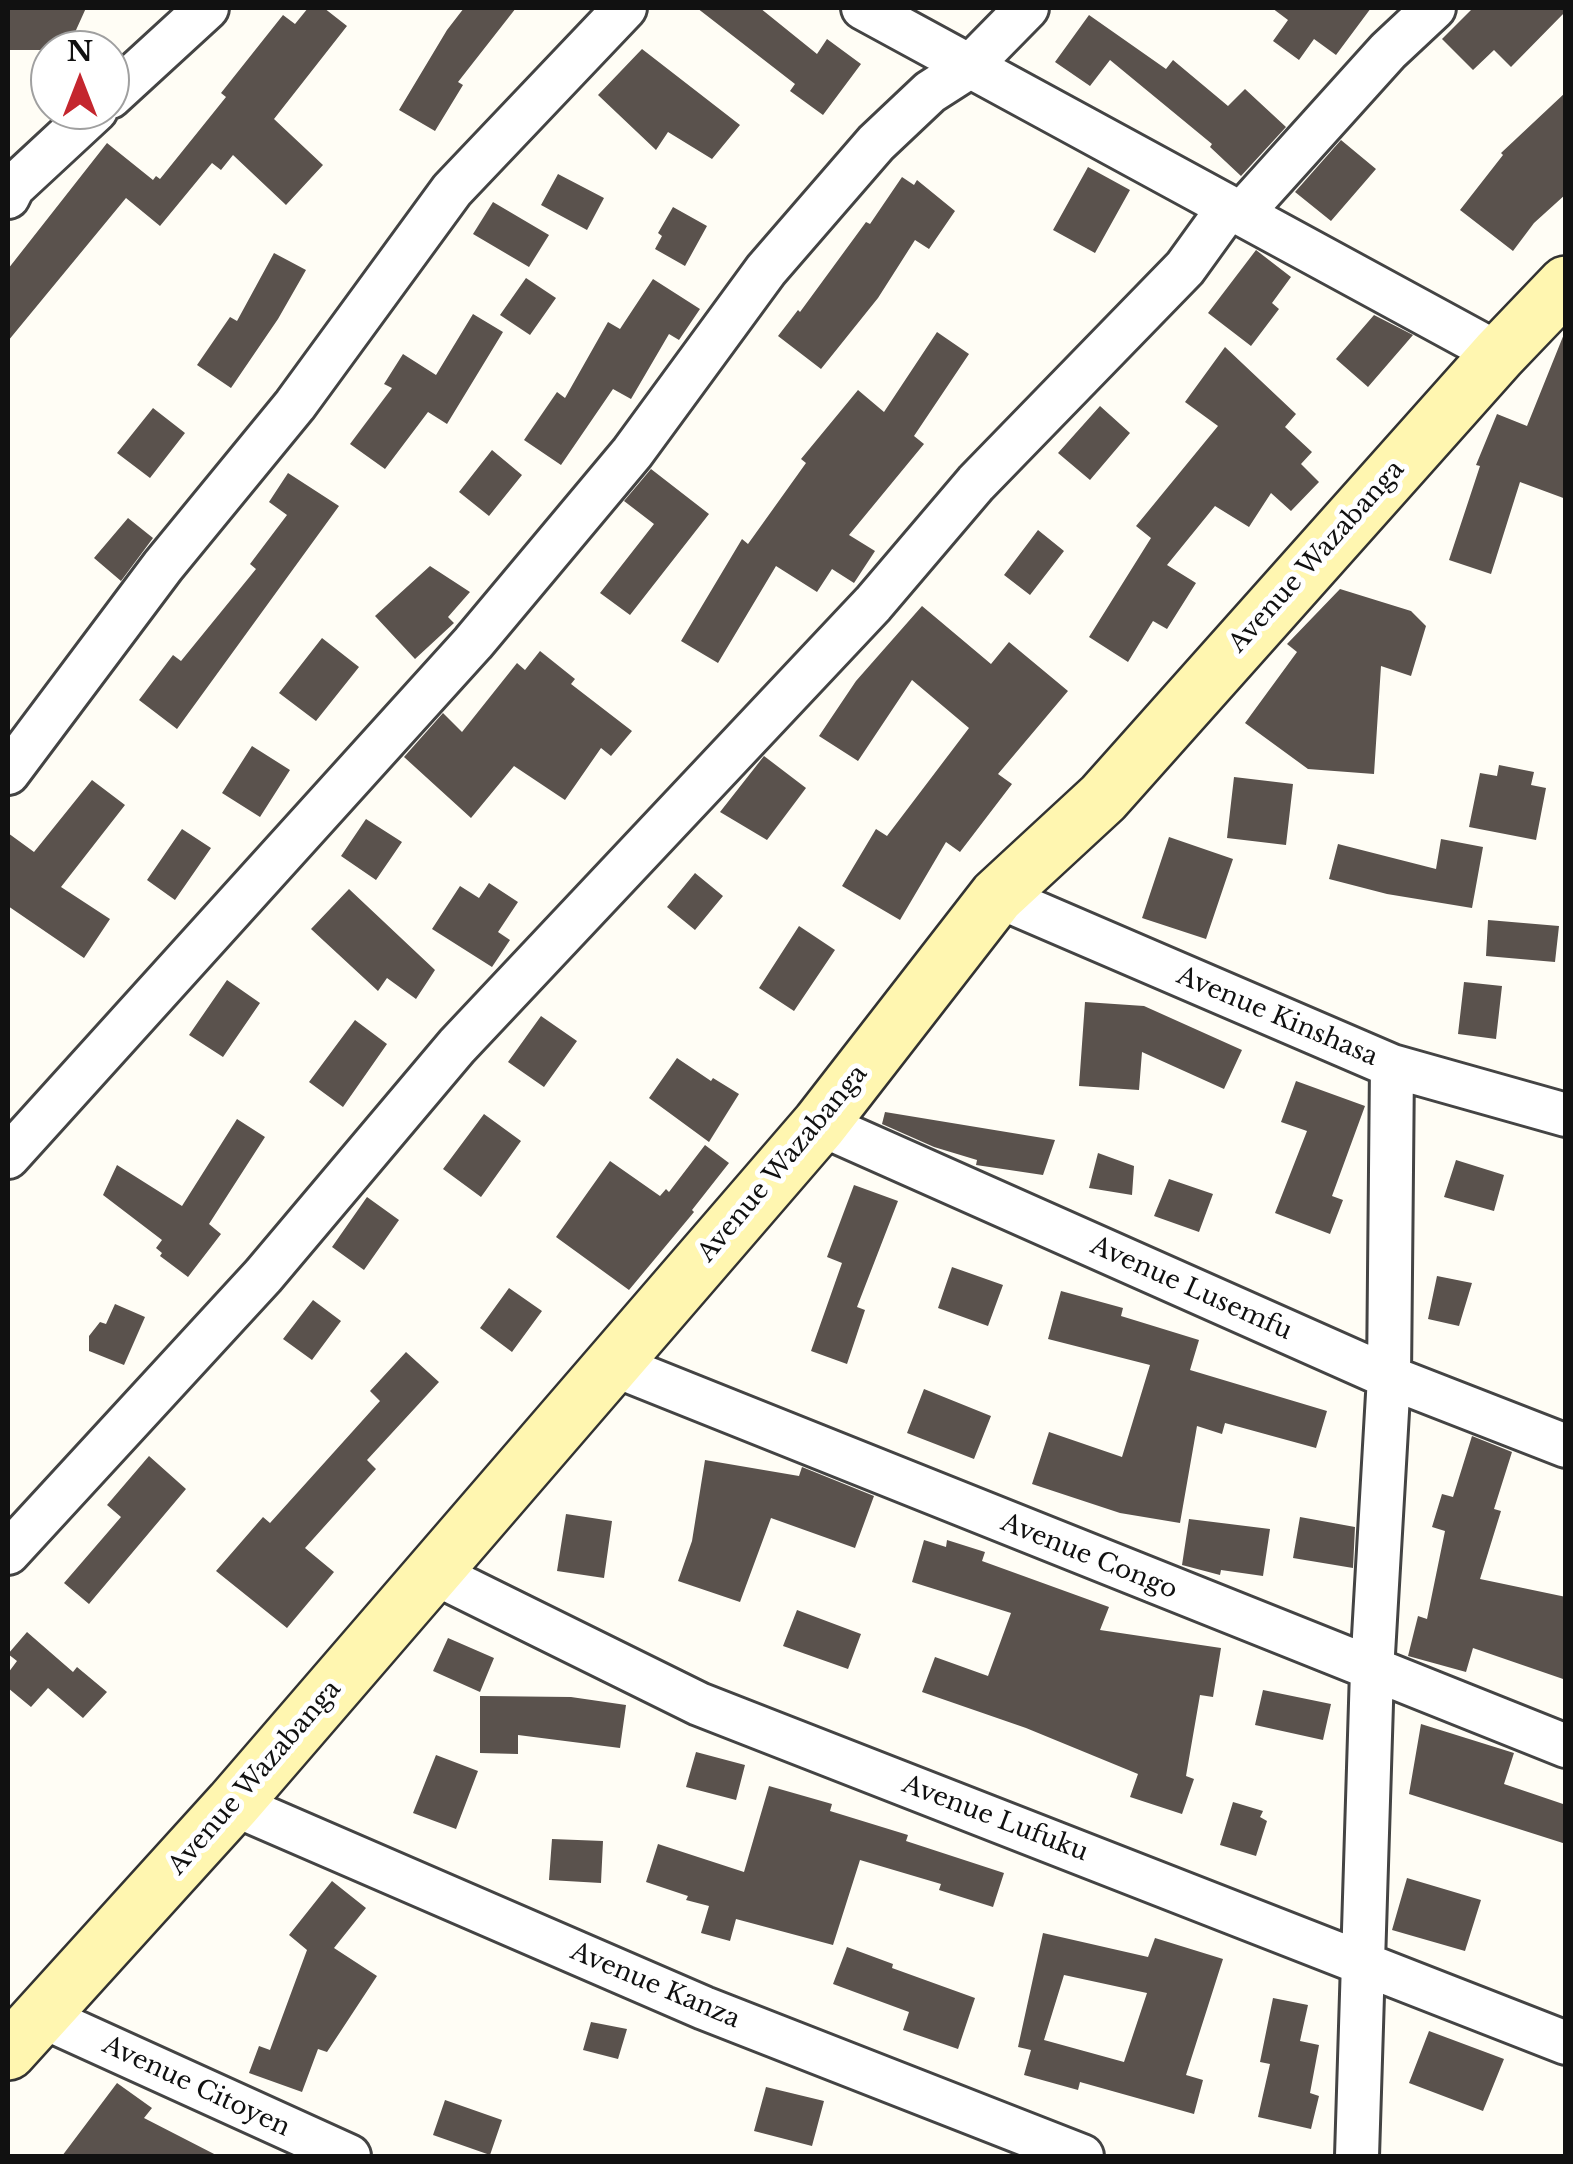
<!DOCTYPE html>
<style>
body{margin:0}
#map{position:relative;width:1573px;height:2164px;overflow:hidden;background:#fffdf5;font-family:"Libre Baskerville",serif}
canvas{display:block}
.frame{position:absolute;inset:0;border:10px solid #111;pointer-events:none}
.north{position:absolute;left:30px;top:30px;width:100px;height:100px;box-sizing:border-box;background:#fff;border:2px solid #a0a0a0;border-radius:50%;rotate:0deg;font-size:28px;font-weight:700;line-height:40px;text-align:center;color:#111}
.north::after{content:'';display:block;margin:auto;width:35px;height:45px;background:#c4262e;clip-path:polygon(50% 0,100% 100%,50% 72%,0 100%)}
</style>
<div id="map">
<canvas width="1573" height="2164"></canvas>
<div class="frame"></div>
<div class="north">N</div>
</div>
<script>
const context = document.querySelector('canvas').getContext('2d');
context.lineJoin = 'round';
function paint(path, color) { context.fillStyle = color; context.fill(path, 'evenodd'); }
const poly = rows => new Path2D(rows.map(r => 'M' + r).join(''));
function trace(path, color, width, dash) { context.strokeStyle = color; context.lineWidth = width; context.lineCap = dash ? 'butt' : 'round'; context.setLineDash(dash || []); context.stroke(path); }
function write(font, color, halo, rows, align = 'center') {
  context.font = font + ' "Libre Baskerville",serif'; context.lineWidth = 10; context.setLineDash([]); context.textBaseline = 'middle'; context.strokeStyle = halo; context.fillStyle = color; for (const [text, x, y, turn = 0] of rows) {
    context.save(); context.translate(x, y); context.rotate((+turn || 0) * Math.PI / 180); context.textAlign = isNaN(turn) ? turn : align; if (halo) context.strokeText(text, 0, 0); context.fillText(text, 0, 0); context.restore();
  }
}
const building = poly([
 [8,8,86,8,67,50,8,50],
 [308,8,324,8,347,26,274,119,323,165,286,205,233,155,221,170,212,163,160,226,126,198,8,341,8,269,107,143,153,180,156,176,160,179,226,97,221,93,283,15,295,24],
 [464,8,516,8,458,82,463,85,435,131,399,110,447,30],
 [697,8,760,8,817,54,827,39,861,64,823,115,790,91,795,84],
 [1272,8,1371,8,1336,55,1314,39,1299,60,1273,41,1288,20],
 [1473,8,1566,8,1566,11,1511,67,1494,50,1473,70,1442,39],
 [1089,15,1166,69,1173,60,1228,106,1245,89,1286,127,1241,176,1210,147,1212,144,1110,60,1090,86,1055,62],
 [642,49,740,125,712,159,668,132,656,150,598,95],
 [1566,92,1566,194,1534,223,1513,251,1460,210,1503,155,1501,153],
 [1341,140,1376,169,1331,221,1295,192],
 [1088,167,1130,190,1095,253,1053,230],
 [558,174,604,198,587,230,541,205],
 [902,177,914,185,917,180,955,211,929,249,915,240,878,298,821,369,778,336,798,310,800,312,866,222,870,224],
 [493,202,549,235,529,267,473,234],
 [673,207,707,226,685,266,655,249,662,236,658,233],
 [1256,250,1291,277,1272,303,1279,309,1251,346,1208,313],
 [274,253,306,270,278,319,231,388,197,365,230,317,237,321],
 [526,278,556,298,530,335,500,315],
 [653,279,700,309,679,340,669,334,631,399,613,389,561,465,524,440,557,392,565,398,608,322,620,329],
 [473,314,503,332,447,424,428,412,385,469,350,444,392,388,384,384,403,354,436,375],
 [1374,315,1413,335,1368,387,1336,359],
 [937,332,969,354,914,436,924,444,849,535,875,551,854,583,832,569,817,592,776,566,718,663,681,641,742,539,748,544,806,463,801,459,858,390,884,412],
 [1564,334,1566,499,1520,482,1491,574,1449,560,1480,466,1476,465,1497,414,1527,426],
 [1225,347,1296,414,1285,427,1312,452,1301,464,1319,482,1291,511,1271,493,1249,527,1215,506,1167,565,1196,583,1167,629,1153,621,1128,662,1089,637,1151,538,1136,526,1218,426,1185,402],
 [1100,406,1130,433,1090,480,1058,453],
 [153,408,185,433,150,478,117,453],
 [492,450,522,475,489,516,459,492],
 [651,469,709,514,630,615,600,593,654,524,624,501],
 [288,473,339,506,177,729,139,700,173,655,181,661,256,569,250,564,287,515,269,502],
 [128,518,153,538,121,581,94,558],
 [1038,530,1064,551,1030,595,1004,575],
 [430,566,470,592,448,617,454,623,415,659,375,616],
 [1340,589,1411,611,1426,626,1411,676,1381,666,1374,774,1308,769,1245,723,1297,652,1287,644],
 [922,606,991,664,1009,642,1068,691,998,774,1012,784,960,852,946,842,900,920,842,886,876,829,887,836,969,728,912,680,858,761,819,736,856,681],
 [322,638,359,667,316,721,279,693],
 [540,651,575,679,571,684,632,731,611,756,601,748,565,800,514,766,471,818,404,757,443,713,462,732,517,663,525,670],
 [252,746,290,770,260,817,222,793],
 [764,756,806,788,767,840,720,812],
 [1499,765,1534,772,1531,785,1546,788,1536,840,1469,827,1480,773,1497,776],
 [1234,777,1293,784,1286,845,1227,838],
 [92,780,125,805,61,887,110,919,84,958,8,906,8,833,34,852],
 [366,819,402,842,376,880,341,856],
 [182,829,211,848,175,900,147,880],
 [1169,837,1233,859,1206,939,1142,918],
 [1441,839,1483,847,1472,908,1387,894,1329,879,1338,844,1436,869],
 [695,873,723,896,695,930,667,907],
 [489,883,518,902,498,932,510,940,492,967,432,929,460,886,479,898],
 [349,889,435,970,416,999,387,978,378,991,311,929],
 [1488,920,1559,926,1555,962,1486,956],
 [799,926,835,950,794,1011,759,988],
 [227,980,260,1003,223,1057,189,1035],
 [1464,982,1502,986,1496,1039,1458,1034],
 [1085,1002,1144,1006,1242,1050,1224,1089,1142,1052,1139,1090,1079,1086],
 [541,1016,577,1041,544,1087,508,1062],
 [355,1020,387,1044,343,1107,309,1082],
 [677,1058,711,1081,713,1078,739,1094,709,1142,649,1098],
 [1296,1081,1365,1106,1332,1196,1343,1200,1330,1234,1275,1213,1307,1131,1281,1122],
 [885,1112,1055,1140,1043,1175,976,1165,977,1160,934,1147,882,1124],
 [484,1114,521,1141,481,1197,443,1169],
 [237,1119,265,1137,209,1224,221,1234,188,1277,160,1256,162,1253,156,1248,162,1240,103,1195,117,1165,182,1206],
 [705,1145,729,1163,692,1210,694,1212,629,1290,556,1237,610,1161,660,1196,666,1189,669,1192],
 [1098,1153,1134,1166,1132,1195,1089,1188],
 [1456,1160,1504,1175,1494,1211,1444,1197],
 [1169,1179,1213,1194,1199,1232,1154,1216],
 [854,1185,898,1201,857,1307,865,1310,847,1364,811,1351,842,1263,827,1257],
 [367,1197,399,1220,364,1270,332,1247],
 [952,1267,1003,1285,988,1326,938,1308],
 [1437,1276,1472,1283,1459,1326,1428,1319],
 [509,1288,542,1311,512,1352,480,1328],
 [1061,1291,1123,1308,1121,1316,1199,1340,1190,1370,1327,1411,1316,1448,1225,1423,1222,1434,1197,1426,1180,1523,1120,1513,1032,1484,1049,1432,1122,1457,1150,1365,1048,1339],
 [313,1300,341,1321,312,1360,283,1339],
 [115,1304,145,1317,124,1365,89,1351,89,1336,100,1322,106,1324],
 [406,1352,439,1382,367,1460,376,1469,305,1548,334,1572,287,1628,216,1571,263,1517,270,1523,380,1401,370,1391],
 [924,1389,991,1416,974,1459,907,1433],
 [1472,1436,1512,1452,1494,1509,1501,1511,1480,1579,1566,1597,1566,1680,1473,1648,1466,1672,1408,1656,1418,1616,1427,1619,1445,1531,1432,1527,1442,1494,1453,1497],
 [149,1456,186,1489,89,1604,64,1583,121,1517,107,1505],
 [705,1460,799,1476,802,1467,874,1496,855,1548,771,1518,740,1602,678,1581,692,1541],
 [566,1514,612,1521,604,1578,557,1571],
 [1300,1517,1355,1527,1353,1568,1293,1558],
 [1189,1519,1270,1529,1263,1576,1221,1570,1220,1575,1182,1565],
 [924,1540,946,1547,947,1540,985,1552,982,1561,1109,1607,1100,1630,1221,1648,1213,1697,1200,1695,1186,1776,1194,1779,1182,1814,1130,1797,1138,1774,1026,1728,922,1692,935,1657,988,1676,1011,1613,912,1582],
 [797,1610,861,1634,848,1669,783,1646],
 [27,1632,73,1672,77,1667,107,1692,83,1718,48,1688,31,1707,8,1688,8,1673,17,1661,8,1654],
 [448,1638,494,1658,480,1692,433,1671],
 [1263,1690,1331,1704,1323,1740,1255,1725],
 [480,1696,571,1697,626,1705,620,1748,518,1735,518,1754,480,1753],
 [1421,1724,1514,1753,1504,1784,1566,1805,1566,1844,1409,1794],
 [696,1752,745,1765,736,1800,686,1787],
 [436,1755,478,1771,456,1829,413,1813],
 [769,1786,832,1804,830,1811,908,1835,906,1841,1004,1873,993,1907,939,1890,941,1884,860,1860,833,1945,736,1919,730,1941,701,1933,709,1906,686,1900,688,1896,646,1882,658,1844,744,1872],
 [1233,1802,1263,1811,1260,1817,1267,1821,1256,1856,1220,1845],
 [552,1839,603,1841,601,1883,549,1880],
 [1407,1878,1481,1900,1465,1951,1392,1930],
 [332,1881,366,1908,334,1948,377,1976,327,2052,318,2049,302,2092,249,2073,259,2046,270,2050,307,1950,289,1935],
 [1043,1933,1148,1957,1155,1938,1223,1959,1186,2075,1203,2080,1194,2114,1080,2082,1078,2090,1024,2075,1031,2050,1018,2047],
 [1064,1975,1147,1993,1124,2062,1044,2040],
 [847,1947,893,1964,892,1968,975,1998,958,2049,903,2030,909,2012,833,1984],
 [1273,1998,1308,2005,1300,2041,1319,2045,1310,2093,1319,2096,1311,2129,1258,2117,1270,2064,1260,2062],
 [591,2022,627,2029,618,2059,583,2050],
 [1429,2031,1504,2059,1483,2111,1409,2083],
 [117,2083,152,2108,144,2118,218,2156,62,2156],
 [766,2087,824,2101,812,2146,754,2131],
 [445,2100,502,2120,490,2155,433,2135]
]);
const street = poly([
 [863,8,1499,354],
 [110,97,207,8],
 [8,197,13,187,96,110],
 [1241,214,1388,51,1434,8],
 [8,773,163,566,295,405,452,190,625,8],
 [997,896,1392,1066,1566,1115],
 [820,1124,1389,1377,1566,1446],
 [8,1157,473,643,632,453,766,270,876,143,930,92,969,67,1027,8],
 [614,1365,1566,1746],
 [8,1553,263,1276,457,1046,873,604,976,483,1185,268,1229,207],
 [434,1573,699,1704,1566,2043],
 [233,1804,704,2008,1082,2156],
 [43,2017,349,2156],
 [1357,2156,1372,1671,1389,1377,1392,1066]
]);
const secondary = poly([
 [8,2052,233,1804,820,1124,997,896,1103,798,1499,354,1566,284]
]);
const streetNames = [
 ["Avenue Wazabanga",1317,557,-48],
 ["Avenue Kinshasa",1277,1017,23],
 ["Avenue Wazabanga",783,1164,-50],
 ["Avenue Lusemfu",1191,1289,24],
 ["Avenue Congo",1089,1557,22],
 ["Avenue Wazabanga",255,1778,-49],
 ["Avenue Lufuku",995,1819,21],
 ["Avenue Kanza",655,1986,23],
 ["Avenue Citoyen",196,2087,25]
];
paint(building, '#5a524d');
trace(street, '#444', 48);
trace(secondary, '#333', 60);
trace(street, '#fff', 42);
trace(secondary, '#fff6b0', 55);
write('25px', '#111', '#fff', streetNames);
</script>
